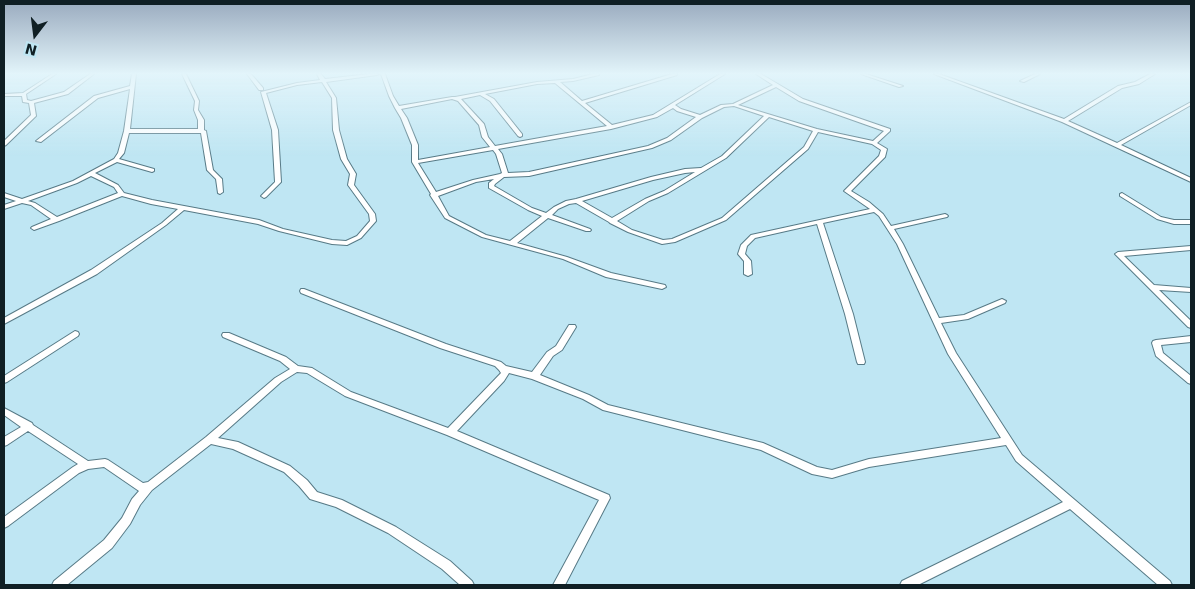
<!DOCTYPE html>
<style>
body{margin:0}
#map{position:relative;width:1195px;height:589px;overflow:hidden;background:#bfe6f3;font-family:"DejaVu Sans",sans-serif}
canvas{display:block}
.frame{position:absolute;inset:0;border:5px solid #101f24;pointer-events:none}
.north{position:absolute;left:10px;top:10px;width:50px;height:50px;-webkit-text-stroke:4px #bfe6f3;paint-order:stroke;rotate:195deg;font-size:14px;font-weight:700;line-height:20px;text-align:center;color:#101f24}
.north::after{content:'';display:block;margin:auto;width:18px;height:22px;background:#101f24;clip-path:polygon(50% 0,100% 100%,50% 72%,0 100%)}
</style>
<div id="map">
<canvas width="1195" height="589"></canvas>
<div class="frame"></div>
<div class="north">N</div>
</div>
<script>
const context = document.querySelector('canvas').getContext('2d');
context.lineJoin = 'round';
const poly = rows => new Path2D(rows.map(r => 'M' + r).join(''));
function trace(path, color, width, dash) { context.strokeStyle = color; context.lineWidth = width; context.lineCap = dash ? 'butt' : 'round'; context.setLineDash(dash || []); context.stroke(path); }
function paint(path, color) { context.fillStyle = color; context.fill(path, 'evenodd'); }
const minor = poly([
 [52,74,56,74,26,94,27,100,31,101,64,92,90,74,94,74,68,94,34,103,36,116,6,145,4,146,4,141,31,115,29,103,23,102,22,96,4,96,4,94,23,93,52,74],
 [132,74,136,74,130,129,198,129,198,120,194,110,195,101,182,74,186,74,199,101,198,110,204,120,204,130,206,131,213,170,222,179,223,192,220,194,218,193,216,179,207,170,201,133,129,133,124,153,119,159,154,169,154,171,152,172,117,162,95,173,118,185,124,193,152,200,259,220,283,229,332,240,346,241,357,236,370,221,369,214,348,185,350,174,341,159,333,130,332,98,322,82,297,85,266,93,278,130,281,182,266,197,264,198,261,196,275,182,272,130,261,92,297,83,320,80,317,74,321,74,325,79,369,74,379,74,377,75,326,82,336,98,339,130,347,159,356,174,354,185,375,214,376,221,361,238,347,245,332,244,279,231,258,224,184,210,166,225,97,274,4,324,4,318,91,270,162,223,178,209,151,204,122,196,59,221,34,230,31,228,32,227,51,219,31,205,22,203,4,209,4,205,16,201,4,197,4,193,22,199,73,181,114,159,118,153,124,131,130,89,98,98,41,142,36,141,94,96,130,86,132,74],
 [91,176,114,187,118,193,57,217,35,203,28,201,77,183,91,176],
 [247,74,251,74,263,88,263,90,259,90,247,74],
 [381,74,385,74,393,96,399,106,452,97,455,97,537,82,573,79,593,74,599,74,599,75,573,81,560,82,582,101,672,74,677,74,677,75,585,103,612,125,653,115,720,74,725,74,675,105,681,109,700,115,721,105,733,104,773,85,756,74,761,74,803,99,890,129,890,131,877,143,887,149,885,157,851,191,869,202,883,214,891,226,945,214,947,215,948,216,947,217,894,229,903,244,939,318,964,315,1002,299,1006,301,1005,303,968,319,941,323,956,353,1022,455,1170,581,1172,585,1158,585,1070,509,918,585,900,585,902,581,1063,502,1016,461,1006,445,869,467,832,478,812,474,761,450,603,410,583,399,532,379,509,373,504,381,457,431,609,495,610,498,565,585,553,585,599,500,447,435,345,396,307,373,297,372,281,382,218,438,238,442,290,466,307,480,317,492,342,500,396,527,450,561,472,581,474,585,460,585,442,569,388,533,336,507,310,499,299,486,284,472,233,449,211,444,152,490,140,505,130,524,112,548,67,585,52,585,54,581,104,540,122,518,132,499,139,491,104,467,88,469,79,473,8,526,4,528,4,517,73,467,78,464,28,431,7,445,4,446,4,437,21,427,4,415,4,408,32,423,33,425,88,461,105,459,108,460,143,483,148,482,206,437,275,378,290,369,280,361,223,337,222,335,223,333,229,333,286,357,298,366,312,368,351,392,448,428,501,373,499,370,495,366,440,348,301,293,300,291,301,289,304,289,446,344,501,362,506,366,532,372,547,352,556,346,569,325,575,325,576,327,562,350,553,356,540,375,589,395,608,405,763,443,817,467,832,470,869,459,1001,438,948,354,897,244,879,216,874,212,823,223,853,314,865,362,864,364,858,364,857,362,845,314,817,224,755,238,747,246,745,254,751,261,752,274,748,276,744,274,744,261,738,254,741,245,751,235,870,209,844,191,879,156,881,150,872,144,818,132,808,149,726,220,675,242,662,244,628,232,610,223,609,222,576,203,569,204,558,209,552,215,590,229,591,230,590,231,586,231,548,218,517,243,567,257,611,273,665,285,666,287,662,289,606,277,563,259,482,237,445,218,430,195,431,194,412,162,412,145,401,118,395,108,389,96,381,74],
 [555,83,607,126,495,146,488,137,484,124,461,99,480,95,490,101,518,136,520,137,522,136,522,134,494,99,485,94,537,84,555,83],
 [776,87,799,101,884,131,873,141,817,129,738,105,776,87],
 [452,99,458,101,479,125,482,137,490,147,418,160,418,145,407,118,401,109,452,99],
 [734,106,764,116,722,156,701,168,685,169,651,177,576,199,566,201,554,207,546,213,532,208,494,186,495,184,504,177,529,176,652,148,671,140,702,118,724,107,734,106],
 [673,108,677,111,696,117,667,138,648,146,529,172,508,173,502,154,498,149,611,129,657,117,673,108],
 [769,117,813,131,804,147,722,218,672,239,663,240,632,230,617,221,649,201,668,193,726,158,769,117],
 [493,150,496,154,502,173,500,174,473,180,436,192,418,163,493,150],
 [695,172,664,191,645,199,612,218,582,201,653,180,685,173,695,172],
 [494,179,489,183,489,188,528,210,542,216,510,241,486,235,449,216,438,196,476,182,494,179],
 [861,74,866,74,903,86,899,87,861,74],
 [934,74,939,74,1064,119,1118,86,1135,82,1150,74,1155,74,1139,84,1122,88,1068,121,1117,143,1191,102,1191,105,1121,145,1191,178,1191,182,1062,122,934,74],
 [1035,74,1040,74,1024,82,1020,81,1035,74],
 [1122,193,1161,217,1174,220,1191,220,1191,224,1174,224,1157,219,1120,196,1120,194,1122,193],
 [1191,246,1191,250,1124,256,1154,285,1191,288,1191,292,1159,290,1191,321,1191,328,1188,327,1115,254,1118,252,1191,246],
 [75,331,78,332,79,334,78,336,7,382,4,383,4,376,75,331],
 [1191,336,1191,342,1161,345,1163,353,1191,376,1191,384,1188,383,1156,356,1152,343,1153,341,1156,340,1191,336]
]);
trace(minor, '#577a86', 2);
paint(minor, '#fff');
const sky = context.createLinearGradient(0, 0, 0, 156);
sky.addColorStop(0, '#99aabe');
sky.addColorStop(0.47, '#e2f4fa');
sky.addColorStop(1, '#e2f4fa00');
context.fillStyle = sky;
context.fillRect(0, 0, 1195, 156);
</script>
